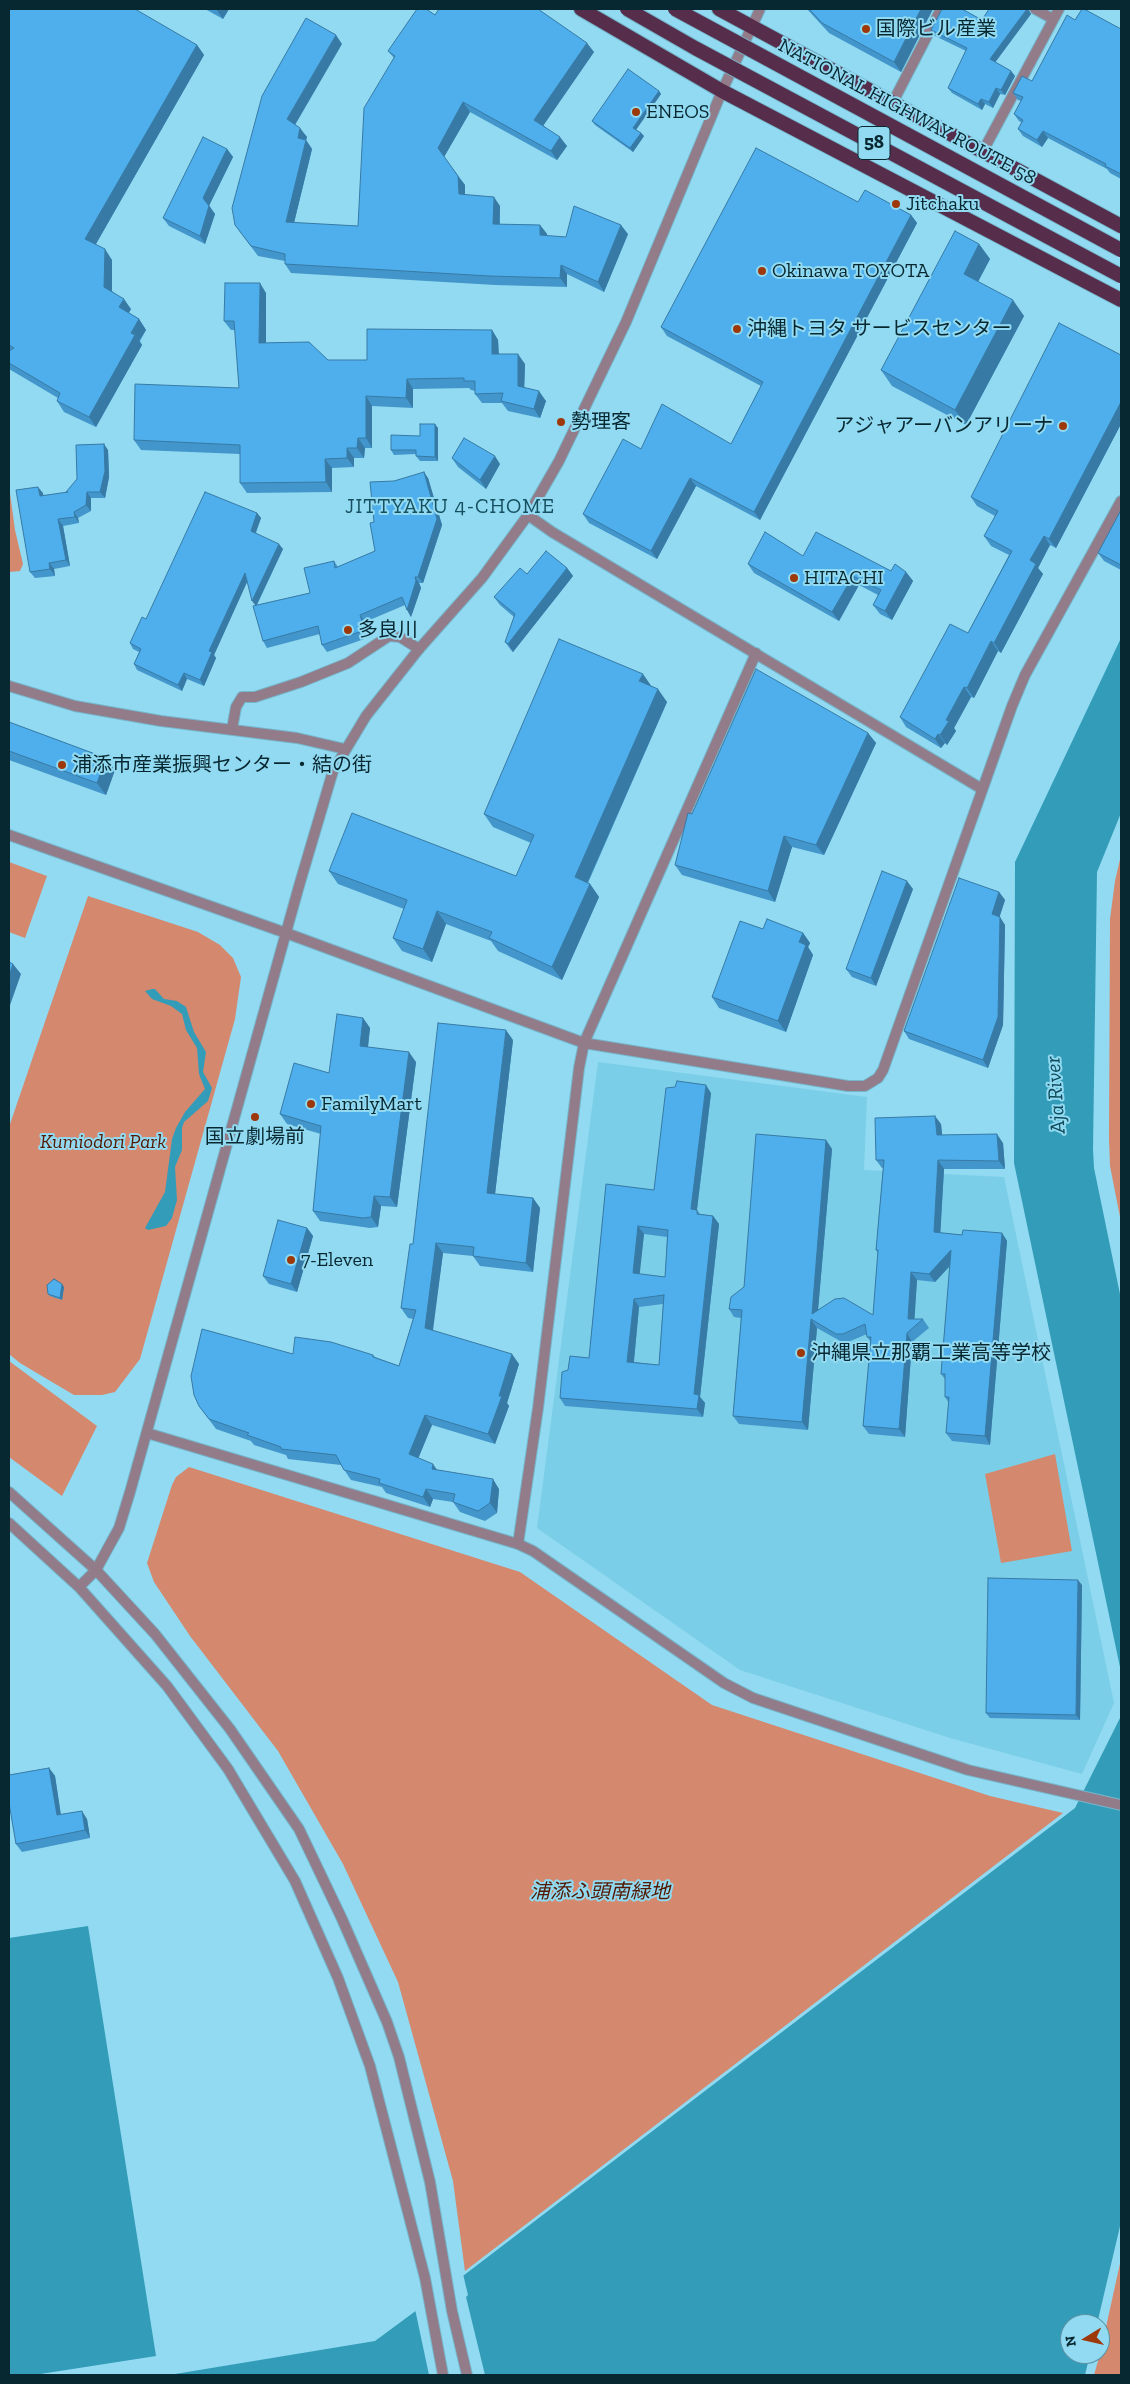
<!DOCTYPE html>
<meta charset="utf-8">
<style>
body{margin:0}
#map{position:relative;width:1130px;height:2384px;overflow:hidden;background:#91daf1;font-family:"Zilla Slab",serif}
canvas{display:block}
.frame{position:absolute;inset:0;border:10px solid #082831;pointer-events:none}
.north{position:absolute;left:1060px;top:2314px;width:50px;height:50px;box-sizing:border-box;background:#91daf1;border:1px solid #5a93a4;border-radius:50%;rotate:261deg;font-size:14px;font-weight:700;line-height:20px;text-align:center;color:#082831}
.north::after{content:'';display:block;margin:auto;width:18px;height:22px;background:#9d380b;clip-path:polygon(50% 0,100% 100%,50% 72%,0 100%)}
</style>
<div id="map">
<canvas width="1130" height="2384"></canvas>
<div class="frame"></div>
<div class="north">N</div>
</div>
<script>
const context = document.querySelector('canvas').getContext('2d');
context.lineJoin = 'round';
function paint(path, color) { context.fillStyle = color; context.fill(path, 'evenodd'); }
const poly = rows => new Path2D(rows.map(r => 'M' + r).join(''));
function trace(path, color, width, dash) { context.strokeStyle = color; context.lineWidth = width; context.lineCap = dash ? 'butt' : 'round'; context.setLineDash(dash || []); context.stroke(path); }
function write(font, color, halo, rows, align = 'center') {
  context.font = font + ' "Zilla Slab","Noto Sans JP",serif'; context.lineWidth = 4; context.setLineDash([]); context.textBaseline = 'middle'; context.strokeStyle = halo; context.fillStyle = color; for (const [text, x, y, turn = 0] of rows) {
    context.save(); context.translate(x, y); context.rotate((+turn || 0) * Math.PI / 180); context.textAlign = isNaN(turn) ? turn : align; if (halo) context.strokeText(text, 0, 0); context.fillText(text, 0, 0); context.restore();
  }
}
const built = poly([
 [598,1062,867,1097,864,1170,1004,1177,1114,1703,1082,1774,950,1738,740,1670,537,1528]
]);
const green = poly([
 [9,486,15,530,23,564,20,571,9,572],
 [1121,855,1121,1222,1110,1166,1109,1139,1110,919,1115,881],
 [9,862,47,876,25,938,9,932],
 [88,896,198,932,220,945,233,958,241,977,235,1019,140,1359,115,1392,102,1395,74,1395,20,1363,9,1354,9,1127],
 [9,1361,97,1426,62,1496,9,1457],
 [1055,1454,1072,1551,1001,1563,985,1474],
 [189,1467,520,1572,712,1705,990,1796,1063,1813,465,2271,453,2181,398,1982,343,1864,278,1751,190,1636,154,1582,147,1563,172,1485,176,1477],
 [1121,2259,1121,2375,1094,2375,1100,2354]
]);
const water = poly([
 [1121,638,1121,813,1097,872,1093,1149,1094,1168,1121,1299,1121,1672,1014,1163,1015,862],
 [152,989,155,989,164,999,177,1001,186,1007,194,1032,206,1052,203,1072,212,1088,208,1101,184,1122,182,1128,182,1150,175,1167,177,1200,172,1218,166,1226,148,1230,145,1228,165,1192,172,1139,176,1128,185,1112,205,1089,199,1074,197,1048,186,1030,182,1014,171,1006,152,999,145,991],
 [1121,1716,1121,2222,1097,2324,1070,2324,1070,2354,1090,2354,1085,2375,169,2375,375,2341,459,2279,1075,1808],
 [88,1926,156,2356,34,2375,9,2375,9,1938]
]);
const pier = poly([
 [463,2274,468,2295,466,2297,485,2375,429,2375,415,2309]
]);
const minor = poly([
 [1035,9,1053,19],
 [893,102,941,9],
 [983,151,1059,9],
 [528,515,552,532,982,789],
 [232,729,236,707,242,697,255,697,301,682,348,663,389,636,400,637,419,649],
 [286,933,584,1043,848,1086,865,1086,878,1078,883,1070,1012,706,1025,675,1121,501],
 [518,1544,538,1408,579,1068,584,1043,756,653]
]);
const tertiary = poly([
 [9,686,75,706,161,721,297,738,345,749],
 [9,835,286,933],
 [147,1433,518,1544,533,1551,724,1683,753,1698,968,1770,1121,1805],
 [9,1492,96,1570,155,1634,230,1729,299,1829,342,1919,387,2022,399,2057,430,2182,452,2311,467,2375],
 [9,1523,79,1587,167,1686,228,1769,295,1881,338,1978,370,2066,425,2278,443,2375],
 [79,1587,96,1570,108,1548,119,1528,130,1492,299,886,333,771,366,716,419,649,482,578,528,515,559,461,626,322,722,91,760,9]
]);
const trunk = poly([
 [581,9,722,91,1121,300],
 [719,9,1121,226]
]);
const trunkBridge = poly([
 [627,9,695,48,1121,276],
 [675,9,1121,250]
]);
const wall = poly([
 [9,9,197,45,204,55,96,244,112,260,112,291,131,309,129,313,139,319,146,330,140,341,142,345,96,427,64,412,57,401,58,398,9,369],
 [205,9,229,9,223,19],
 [807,9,933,9,901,72,829,33],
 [989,9,1028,9,1031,14,995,62,1011,71,1015,76,1005,95,1000,94,993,108,985,104,982,110,952,93,948,88,966,51,935,36,931,30,982,20],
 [435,15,594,52,543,125,567,146,557,160,470,112,444,157,465,185,465,195,500,206,500,224,540,225,547,234,547,236,566,237,628,234,604,292,567,274,567,287,495,285,291,273,285,264,285,261,258,256,235,225,342,44,295,125,307,137,306,140,312,149,294,223,358,226,394,58,388,51],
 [1075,20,1121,29,1121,179,1110,173,1107,169,1048,138,1042,147,1023,136,1018,129,1022,123,1019,121,1014,114,1021,101,1018,100,1013,93,1032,81],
 [659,91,661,94,636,130,641,133,644,136,633,152,595,125,592,121],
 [227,149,233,157,209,205,215,214,205,244,169,226,163,218],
 [858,202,911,215,917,223,760,520,696,486,657,559,589,523,583,514,641,449,731,444,761,386,667,336,661,327],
 [979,244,990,259,978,282,1024,316,966,425,892,386,881,370],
 [266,293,266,343,328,360,367,360,492,330,498,340,499,354,525,364,524,388,546,401,540,418,508,411,502,403,482,403,475,394,475,391,471,390,469,388,413,389,413,408,372,406,372,448,365,448,364,458,354,458,354,467,332,468,332,492,247,493,240,483,240,454,141,450,134,440,239,388,235,330,231,330,224,321],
 [1121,355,1121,424,1056,548,1050,545,1038,568,1043,574,1001,653,998,651,974,698,971,697,954,728,956,731,947,745,945,743,941,748,906,727,900,717,968,633,1009,555,991,546,984,536,995,516,977,506,971,497],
 [438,428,438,461,420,461,416,456,416,454,394,455,391,450,420,436],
 [108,450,109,477,105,498,91,498,91,511,78,518,79,523,63,526,70,566,54,569,55,576,35,578,30,572,43,493,43,496,66,493],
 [452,458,500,464,486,489,458,467],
 [428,478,442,525,423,583,419,583,421,588,411,617,405,605,365,622,370,637,327,652,322,645,320,634,267,648,263,641,256,605,247,581,214,655,216,658,204,686,187,679,182,691,137,670,134,664,139,652,133,649,130,643,146,619,257,513,261,518,256,533,283,549,257,605,310,593,334,561,338,567,375,551,374,522],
 [1121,510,1121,570,1104,561,1098,553],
 [803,556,891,571,906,572,913,581,892,620,880,614,873,605,878,595,859,585,839,621,754,573,748,564],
 [567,568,573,576,513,652,511,650,505,642,514,617,500,605,494,597,527,574],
 [651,686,667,702,588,883,590,884,599,897,562,980,498,951,491,941,446,924,432,962,402,951,393,938,404,909,338,884,329,871,516,876,531,843,493,827,484,814],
 [9,722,106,758,115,770,106,795,9,760],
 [868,733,876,743,824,855,792,847,775,902,682,875,675,865,692,814],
 [913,889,876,986,852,977,846,969],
 [999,892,1005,900,999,917,1005,925,1003,1025,988,1068,909,1039,904,1031],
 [763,929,803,933,810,943,808,947,813,955,786,1032,719,1008,712,997],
 [363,1018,370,1028,368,1047,416,1062,397,1207,381,1206,378,1227,370,1228,320,1221,313,1211,321,1134,287,1124,280,1114,329,1073],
 [513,1040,495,1194,533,1198,540,1208,533,1272,480,1266,473,1256,443,1253,432,1330,519,1364,507,1403,509,1406,495,1444,432,1425,418,1458,437,1470,499,1489,497,1513,485,1521,460,1512,453,1502,433,1499,430,1507,386,1493,382,1487,351,1480,341,1465,288,1459,286,1455,254,1445,251,1441,216,1429,199,1406,293,1354,373,1355,375,1357,399,1366,413,1319,408,1318,401,1308,413,1244],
 [711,1093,697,1210,700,1214,713,1216,719,1224,700,1397,705,1403,703,1417,565,1406,560,1398,568,1370,589,1358,606,1184,654,1190],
 [644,1234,667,1237,665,1277,639,1274],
 [663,1304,659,1365,634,1362,639,1307],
 [941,1124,942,1135,1003,1143,1005,1169,944,1169,940,1233,962,1235,1002,1233,1007,1241,990,1445,952,1441,946,1433,949,1403,945,1397,945,1379,941,1374,950,1266,935,1282,917,1280,914,1319,923,1319,929,1328,912,1342,905,1437,869,1434,863,1426,871,1342,867,1337,867,1334,848,1342,842,1342,817,1328,808,1430,739,1424,733,1416,741,1318,734,1317,729,1309,744,1287,826,1140,832,1149,818,1309,873,1315,878,1253,876,1250,883,1168,882,1168,876,1160],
 [307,1228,313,1236,297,1292,269,1284,263,1276],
 [64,1287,62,1300,50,1296,48,1294],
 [1082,1585,1080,1720,990,1718,986,1713],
 [49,1768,55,1776,61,1815,87,1819,90,1838,22,1852,16,1844]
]);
const shadedWall = poly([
 [216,9,229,9,223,19],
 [921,9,933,9,901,72,894,62],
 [1027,9,1028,9,1031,14,994,64,990,59],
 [336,35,342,44,293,128,287,119],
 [587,43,594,52,541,129,534,120],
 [197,45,204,55,93,249,85,239],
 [1011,71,1015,76,1005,95,1001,90],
 [996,88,1000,94,993,108,989,102],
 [659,91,661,94,635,131,633,128],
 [981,99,985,104,982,110,978,104],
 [463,102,470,112,444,157,438,148],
 [300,128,307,137,304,147,298,138],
 [1043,131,1048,138,1042,147,1037,140],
 [641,133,644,136,633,152,630,148],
 [560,137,567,146,557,160,551,151],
 [306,140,312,149,292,231,286,222],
 [227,149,233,157,209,206,203,198],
 [458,176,465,185,465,203,459,194],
 [494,197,500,206,499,233,493,224],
 [209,206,215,214,205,244,200,236],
 [911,215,917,223,760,520,754,512],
 [540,225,547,234,547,244,540,235],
 [621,225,628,234,604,292,598,282],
 [979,244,990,259,974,289,964,274],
 [105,249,112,260,112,297,104,287],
 [561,265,567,274,567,287,560,278],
 [260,283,266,293,266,353,259,343],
 [124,299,131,309,126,317,119,307],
 [1013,300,1024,316,966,425,955,410],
 [139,319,146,330,139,341,142,345,96,427,89,417,131,333],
 [492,330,498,340,499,363,492,354],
 [518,354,525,364,524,396,518,386],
 [407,379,413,389,413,408,406,398],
 [539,391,546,401,540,418,534,409],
 [366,396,372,406,372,448,366,438],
 [1121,402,1121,424,1056,548,1049,539],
 [435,424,438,428,438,461,435,457],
 [358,438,365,448,364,458,357,448],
 [104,444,108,450,109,477,105,498,100,492],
 [347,448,354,458,354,467,347,458],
 [495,456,500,464,486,489,480,480],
 [325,459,332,468,332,492,326,482],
 [424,472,428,478,442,525,423,583,418,577],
 [690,478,696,486,657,559,651,551],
 [38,487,43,493,44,502,40,496],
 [87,492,91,498,91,511,86,505],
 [74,512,78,518,79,523,75,517],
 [257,513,261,518,254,536,251,531],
 [58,519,63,526,70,566,66,560],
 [1044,536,1050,545,1038,568,1043,574,1001,653,994,643,1030,560],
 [279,544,283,549,256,606,252,601],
 [49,563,54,569,55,576,50,569],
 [567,568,573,576,513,652,508,644],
 [906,572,913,581,892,620,885,611],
 [245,573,249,578,214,655,216,658,204,686,200,680,209,651],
 [853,576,859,585,839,621,832,612],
 [415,577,419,583,421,588,411,617,407,610],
 [360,615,365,622,370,637,365,630],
 [991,641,998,651,974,698,967,688],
 [184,673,187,679,182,691,178,685],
 [643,674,652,687,639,681],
 [964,687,971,697,954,728,956,731,947,745,940,735,946,720],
 [658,689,667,702,584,890,575,877],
 [868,733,876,743,824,855,816,845],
 [938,734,945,743,941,748,935,739],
 [106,758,115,770,106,795,97,783],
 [784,836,792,847,775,902,768,891],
 [907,881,913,889,876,986,871,978],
 [590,884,599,897,562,980,552,967],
 [999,892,1005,900,998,922,992,914],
 [437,911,446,924,432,962,423,949],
 [1000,917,1005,925,1003,1025,988,1068,983,1060],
 [803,933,810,943,808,947,813,955,786,1032,778,1021,799,942],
 [13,964,21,974,9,1008,9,976],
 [363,1018,370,1028,367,1055,360,1046],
 [506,1030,513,1040,494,1203,487,1193],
 [409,1052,416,1062,397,1207,390,1197],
 [706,1085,711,1093,696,1217,691,1209],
 [935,1116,941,1124,943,1143,937,1135],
 [997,1134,1003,1143,1005,1169,999,1161],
 [826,1140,832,1149,817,1322,812,1314],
 [938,1160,944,1169,940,1240,934,1232],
 [374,1196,381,1206,378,1227,371,1217],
 [533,1198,540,1208,533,1272,526,1263],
 [713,1216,719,1224,700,1397,705,1403,703,1417,697,1409,694,1394],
 [638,1226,644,1234,639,1281,633,1273],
 [307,1228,313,1236,297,1292,291,1284],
 [1002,1233,1007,1241,990,1445,985,1436],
 [436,1243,443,1253,432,1338,425,1328],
 [951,1250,957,1258,935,1282,929,1274],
 [911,1272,917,1280,914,1327,908,1319],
 [62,1284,64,1287,62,1300,60,1298],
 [634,1299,639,1307,633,1370,627,1362],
 [811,1319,817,1328,808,1430,802,1422],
 [907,1333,912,1342,905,1437,899,1429],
 [512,1354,519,1364,507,1403,509,1406,495,1444,488,1434],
 [425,1415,432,1425,416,1464,409,1454],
 [433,1464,440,1474,432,1469],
 [493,1479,499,1489,497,1513,490,1503],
 [426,1489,433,1499,430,1507,423,1497],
 [1078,1580,1082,1585,1080,1720,1076,1715],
 [49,1768,55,1776,62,1823,57,1815],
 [82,1811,87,1819,90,1838,85,1830]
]);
const building = poly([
 [9,9,135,9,197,45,85,239,105,249,104,287,124,299,119,307,139,319,131,333,135,335,89,417,57,401,60,393,9,363,9,351,14,348,9,345,9,9],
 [417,9,426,9,435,15,439,9,538,9,587,43,534,120,560,137,551,151,463,102,438,148,458,176,459,194,494,197,493,224,540,225,540,235,566,237,574,206,621,225,598,282,561,265,560,278,489,276,285,264,285,254,251,246,235,225,232,208,262,96,306,18,336,35,287,119,300,128,298,138,306,140,286,222,358,226,364,108,395,56,388,51,417,9],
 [809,9,921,9,894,62,822,23,809,9],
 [942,9,962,9,982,20,989,9,1027,9,990,59,1011,71,1001,90,996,88,989,102,981,99,978,104,948,88,967,48,931,30,942,9],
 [1082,9,1084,9,1121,29,1121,174,1105,166,1106,164,1043,131,1037,140,1018,129,1023,120,1014,114,1023,97,1013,93,1022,76,1032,81,1067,15,1075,20,1082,9],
 [628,69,659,91,633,128,641,133,630,148,592,121,628,69],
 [203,137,227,149,203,198,209,206,200,236,163,218,203,137],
 [756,148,858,202,865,190,911,215,754,512,690,478,651,551,583,514,623,439,641,449,662,404,731,444,763,382,661,327,756,148],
 [955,231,979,244,964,274,1013,300,955,410,881,370,955,231],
 [225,283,260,283,259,343,309,342,328,360,367,360,367,329,492,330,492,354,518,354,518,386,539,391,534,409,501,401,503,393,475,394,475,381,464,381,464,378,407,379,406,398,366,396,366,438,358,438,357,448,347,448,347,458,325,459,326,482,240,483,240,445,134,440,135,384,239,388,234,321,224,321,225,283],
 [1059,323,1121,355,1121,402,1049,539,1044,536,1030,560,1036,564,994,643,991,641,967,688,964,687,946,720,949,721,940,735,938,734,935,739,900,717,950,624,968,633,1012,551,984,536,998,511,971,497,1059,323],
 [420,424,435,424,435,457,416,456,416,450,391,450,391,435,420,436,420,424],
 [464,438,495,456,480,480,452,458,464,438],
 [104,444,105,471,100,492,87,492,86,505,74,512,75,517,58,519,66,560,49,563,50,569,30,572,16,490,38,487,40,496,68,492,66,492,77,479,76,445,104,444],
 [424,472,437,519,418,577,415,577,416,581,407,610,402,597,360,615,365,630,322,645,318,626,263,641,253,606,310,593,304,568,334,561,335,568,375,551,370,523,374,522,370,482,394,481,424,472],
 [205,492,257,513,251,531,279,544,252,601,245,573,209,651,212,652,200,680,184,673,178,685,134,664,141,649,130,643,142,617,146,619,205,492],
 [1121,510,1121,565,1098,553,1121,510],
 [765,532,803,556,816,532,891,571,895,564,906,572,885,611,873,605,881,590,853,576,832,612,748,564,765,532],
 [546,551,567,568,508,644,505,642,515,614,494,597,520,568,527,574,546,551],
 [559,639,643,674,639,681,658,689,575,877,590,884,552,967,489,938,492,932,437,911,423,949,393,938,407,900,329,871,352,813,516,876,534,835,484,814,559,639],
 [756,669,868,733,816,845,784,836,768,891,675,865,688,813,692,814,756,669],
 [9,722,106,758,97,783,9,751,9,722],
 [882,871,907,881,871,978,846,969,882,871],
 [959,878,999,892,992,914,1000,917,998,1017,983,1060,904,1031,959,878],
 [767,919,803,933,799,942,806,945,778,1021,712,997,740,921,763,929,767,919],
 [9,962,13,964,9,976,9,962],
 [337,1014,363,1018,360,1046,409,1052,390,1197,374,1196,371,1217,363,1218,313,1211,321,1126,280,1114,294,1063,329,1073,337,1014],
 [438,1023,506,1030,487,1193,533,1198,526,1263,473,1256,474,1247,436,1243,425,1328,512,1354,499,1396,502,1396,488,1434,425,1415,409,1454,433,1464,432,1469,493,1479,490,1503,478,1511,453,1502,455,1494,426,1489,423,1497,379,1483,380,1479,344,1470,336,1455,281,1449,281,1447,247,1435,249,1433,209,1419,199,1406,194,1395,191,1376,202,1329,293,1354,295,1337,331,1342,373,1355,373,1357,399,1366,416,1310,401,1308,410,1244,413,1244,438,1023],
 [677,1081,706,1085,691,1209,697,1210,697,1214,713,1216,694,1394,699,1395,697,1409,560,1398,562,1372,568,1370,570,1356,589,1358,606,1184,654,1190,666,1088,675,1087,677,1081],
 [638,1226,668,1230,665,1277,633,1273,638,1226],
 [664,1295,659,1365,627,1362,634,1299,664,1295],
 [935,1116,937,1135,997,1134,999,1161,938,1160,934,1232,962,1235,963,1230,1002,1233,985,1436,946,1433,949,1397,945,1397,945,1374,941,1374,951,1250,929,1274,911,1272,908,1319,923,1319,907,1333,899,1429,863,1426,871,1337,867,1337,865,1324,843,1334,836,1334,811,1319,802,1422,733,1416,742,1310,729,1309,731,1297,744,1287,756,1134,826,1140,812,1314,835,1299,844,1298,873,1315,878,1250,876,1250,884,1160,876,1160,875,1118,935,1116],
 [278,1220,307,1228,291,1284,263,1276,278,1220],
 [54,1279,62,1284,60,1298,48,1294,47,1285,54,1279],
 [988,1578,1078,1580,1076,1715,986,1713,988,1578],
 [49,1768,57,1815,82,1811,85,1830,16,1844,9,1803,9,1775,49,1768]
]);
const markers = [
 [866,29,5,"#9d380b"],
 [636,112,5,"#9d380b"],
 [896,204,5,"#9d380b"],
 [762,271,5,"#9d380b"],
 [737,329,5,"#9d380b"],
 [561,422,5,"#9d380b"],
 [1063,426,5,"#9d380b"],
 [794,578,5,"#9d380b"],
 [348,630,5,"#9d380b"],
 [62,765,5,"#9d380b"],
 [311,1104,5,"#9d380b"],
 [255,1117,5,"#9d380b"],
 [291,1260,5,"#9d380b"],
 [801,1353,5,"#9d380b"]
];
const shields = [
 [874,143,32]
];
const shieldNames = [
 ["58",874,143]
];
const poiNames = [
 ["国際ビル産業",876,29],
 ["ENEOS",646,112],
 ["Jitchaku",906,204],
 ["Okinawa TOYOTA",772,271],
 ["沖縄トヨタ サービスセンター",747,329],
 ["勢理客",571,422],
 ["アジャアーバンアリーナ",1053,426,"right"],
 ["HITACHI",804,578],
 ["多良川",358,630],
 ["浦添市産業振興センター・結の街",72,765],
 ["FamilyMart",321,1104],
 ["国立劇場前",255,1137,"center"],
 ["7-Eleven",301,1260],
 ["沖縄県立那覇工業高等学校",811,1353]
];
const streetNames = [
 ["NATIONAL HIGHWAY ROUTE 58",907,112,28]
];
const parkNames = [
 ["Kumiodori Park",103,1142],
 ["浦添ふ頭南緑地",600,1892]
];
const neighbourhoodNames = [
 ["JITTYAKU 4-CHOME",450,507]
];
const waterNames = [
 ["Aja River",1056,1095,-94]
];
paint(built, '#7bcee7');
paint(green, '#d4886e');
paint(water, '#339cb9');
paint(pier, '#91daf1');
trace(minor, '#76b6cb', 12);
trace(tertiary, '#76b6cb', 12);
trace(trunk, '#76b6cb', 16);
trace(minor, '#937c8a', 10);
trace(tertiary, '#937c8a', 10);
trace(trunk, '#562d4a', 14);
trace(trunkBridge, '#76b6cb', 16, []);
trace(trunkBridge, '#562d4a', 14);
paint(wall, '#4396cb');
paint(shadedWall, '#377aa5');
paint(building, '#4eafec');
trace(building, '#377aa5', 1);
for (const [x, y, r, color] of markers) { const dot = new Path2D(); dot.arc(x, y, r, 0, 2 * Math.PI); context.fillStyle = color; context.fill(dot); trace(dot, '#91daf1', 2); }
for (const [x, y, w] of shields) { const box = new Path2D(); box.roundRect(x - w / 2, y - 16.5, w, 33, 4); context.fillStyle = '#91daf1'; context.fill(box); trace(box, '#082831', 1); }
write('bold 19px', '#082831', null, shieldNames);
write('20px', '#082831', '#91daf1', poiNames, 'left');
write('20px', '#082831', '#91daf1', streetNames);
write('italic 20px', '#541801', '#91daf1', parkNames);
context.letterSpacing = '1px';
write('21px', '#165060', '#91daf1', neighbourhoodNames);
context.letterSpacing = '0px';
write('italic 21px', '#0f4a5a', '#91daf1', waterNames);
</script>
